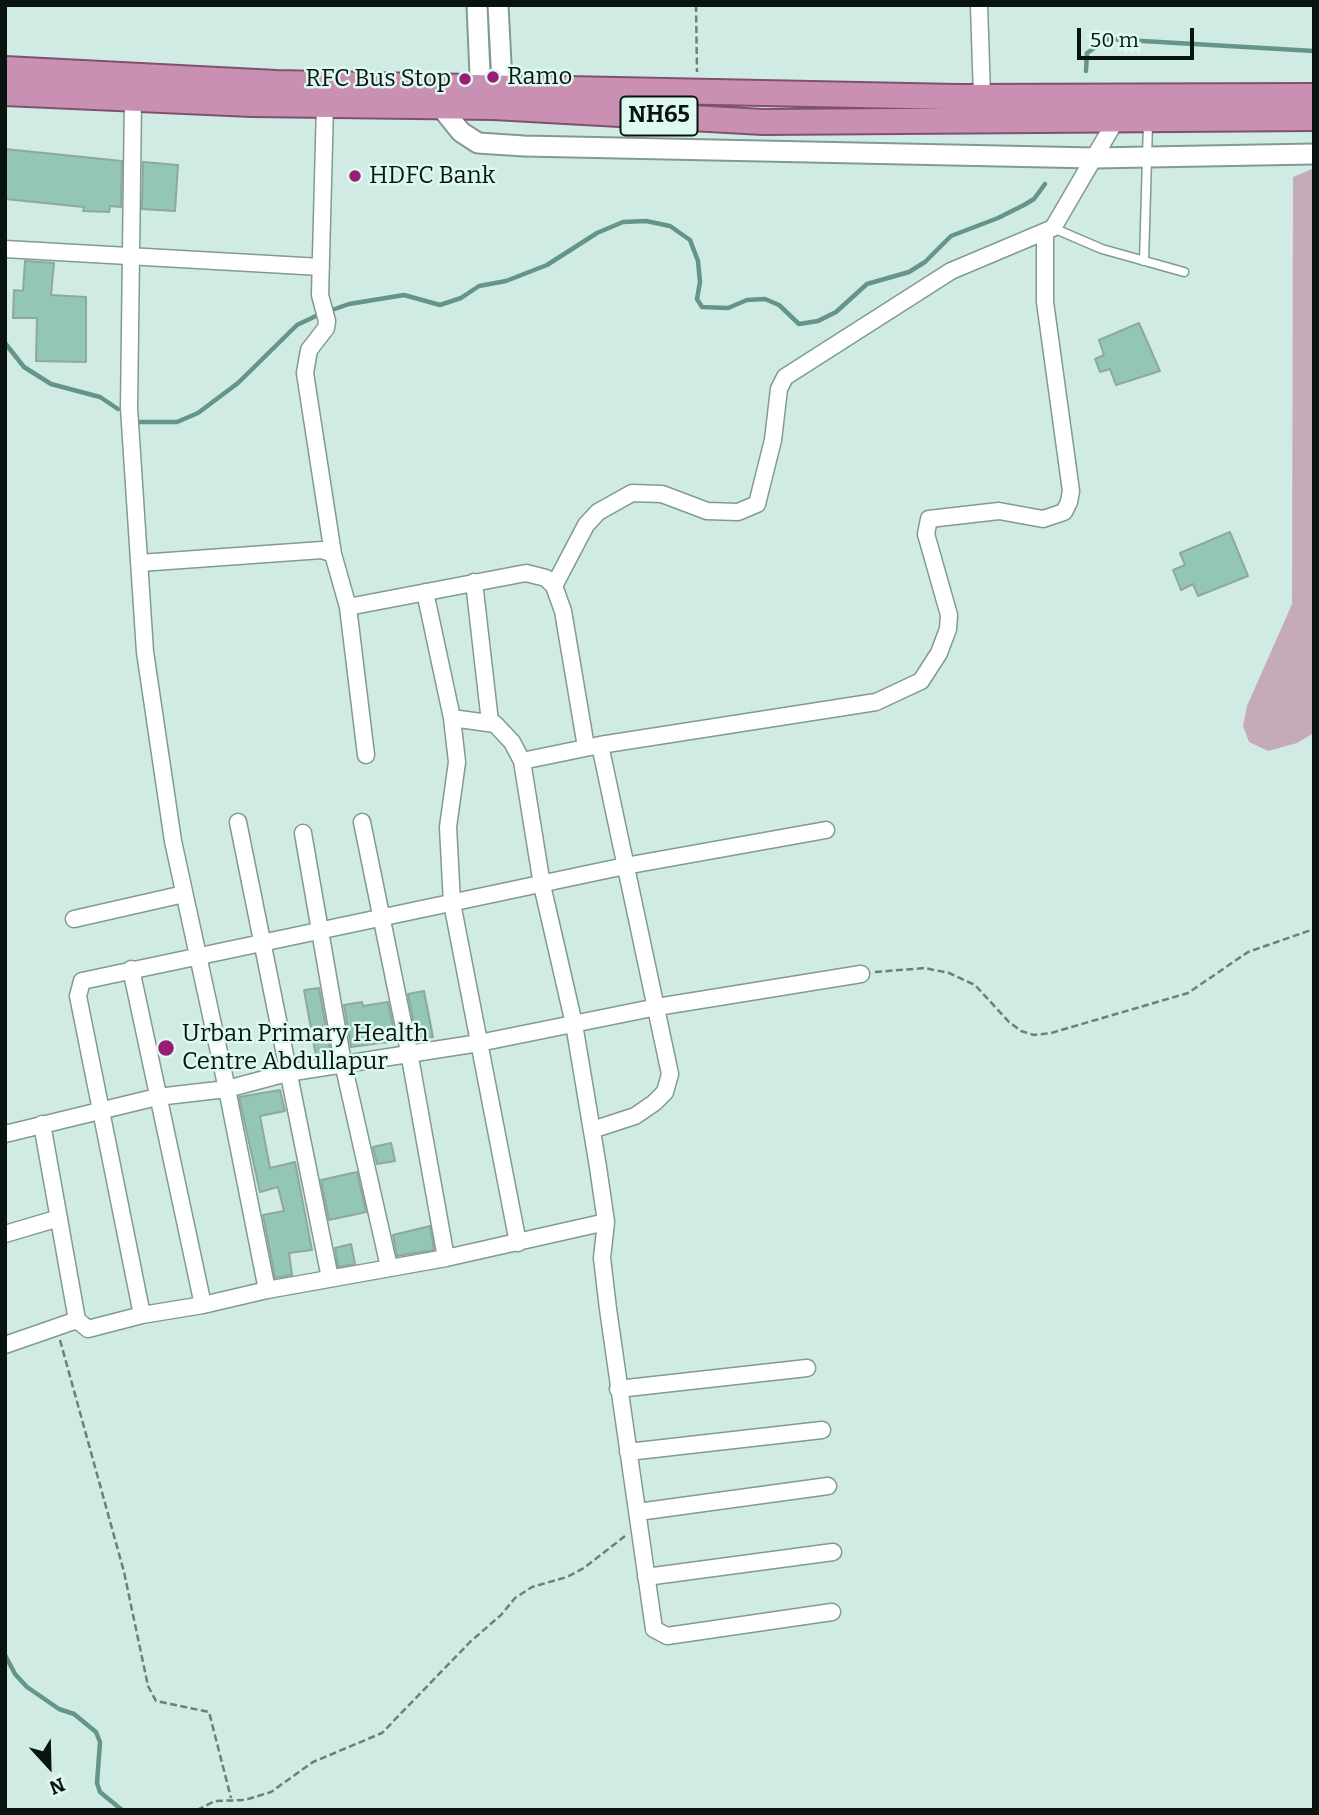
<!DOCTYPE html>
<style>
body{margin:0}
#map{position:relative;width:1319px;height:1815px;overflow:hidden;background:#d0ebe3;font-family:Bitter,serif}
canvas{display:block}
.frame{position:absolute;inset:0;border:7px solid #091310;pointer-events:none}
.north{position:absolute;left:14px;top:1731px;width:70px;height:70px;-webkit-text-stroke:5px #ddf9f0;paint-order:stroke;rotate:158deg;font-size:19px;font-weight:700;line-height:28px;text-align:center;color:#091310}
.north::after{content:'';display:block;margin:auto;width:24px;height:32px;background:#091310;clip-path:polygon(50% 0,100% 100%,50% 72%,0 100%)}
.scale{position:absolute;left:1077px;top:28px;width:117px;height:32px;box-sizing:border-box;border:4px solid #091310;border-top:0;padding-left:9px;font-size:21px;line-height:24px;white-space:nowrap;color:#091310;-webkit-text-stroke:5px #ddf9f0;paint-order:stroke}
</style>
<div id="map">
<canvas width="1319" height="1815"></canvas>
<div class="frame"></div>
<div class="north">N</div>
<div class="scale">50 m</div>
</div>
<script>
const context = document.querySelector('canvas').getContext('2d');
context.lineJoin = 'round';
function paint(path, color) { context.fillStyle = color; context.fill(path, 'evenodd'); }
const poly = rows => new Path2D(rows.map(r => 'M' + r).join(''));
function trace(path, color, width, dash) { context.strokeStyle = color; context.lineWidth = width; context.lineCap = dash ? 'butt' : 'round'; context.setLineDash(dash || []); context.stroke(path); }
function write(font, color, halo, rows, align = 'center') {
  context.font = font + ' Bitter,serif'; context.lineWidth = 5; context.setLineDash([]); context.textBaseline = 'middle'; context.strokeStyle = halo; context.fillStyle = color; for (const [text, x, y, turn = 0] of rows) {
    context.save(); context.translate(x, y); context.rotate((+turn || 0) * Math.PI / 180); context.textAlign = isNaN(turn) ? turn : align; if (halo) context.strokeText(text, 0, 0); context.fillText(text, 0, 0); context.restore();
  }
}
const green = poly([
 [1314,168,1314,733,1297,743,1268,751,1249,742,1243,726,1247,706,1292,604,1293,177]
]);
const stream = poly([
 [1086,71,1087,53,1108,39,1314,51],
 [329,311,349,304,404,295,440,305,461,298,479,286,506,281,547,265,597,233,623,222,646,221,670,226,690,240,698,261,700,282,697,299,702,307,728,308,747,300,765,299,779,305,799,324,818,321,836,312,867,284,909,272,925,262,951,236,998,218,1024,205,1034,199,1045,184],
 [5,343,24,367,51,384,100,397,118,409],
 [139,422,177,422,198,413,238,383,297,325,320,314],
 [5,1655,15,1674,27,1687,59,1709,74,1714,96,1732,100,1742,97,1783,100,1792,122,1810]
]);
const building = poly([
 [5,149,122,161,121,207,110,206,109,212,83,211,84,207,5,199,5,149],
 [143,162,178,165,175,211,142,209,143,162],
 [25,261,54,263,51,295,86,297,86,362,36,361,37,318,13,318,14,290,23,291,25,261],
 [1139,323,1160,371,1116,385,1110,369,1100,372,1095,359,1104,355,1099,340,1139,323],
 [1230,532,1248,576,1198,596,1193,584,1181,590,1173,570,1185,565,1180,553,1230,532],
 [319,988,331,1055,316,1056,304,990,319,988],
 [424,991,433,1037,417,1039,408,994,424,991],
 [362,1002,363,1006,388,1002,396,1041,351,1047,344,1005,362,1002],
 [280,1090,285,1111,260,1116,270,1168,295,1162,312,1250,289,1253,292,1275,275,1278,263,1215,284,1211,278,1187,260,1192,239,1097,280,1090],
 [391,1143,395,1161,377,1164,373,1147,391,1143],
 [357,1172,366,1212,329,1220,321,1180,357,1172],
 [430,1226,434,1250,397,1256,393,1235,430,1226],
 [351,1244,355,1264,338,1267,335,1248,351,1244]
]);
const path = poly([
 [696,5,697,72],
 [875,972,925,968,949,973,975,985,1009,1022,1021,1031,1034,1035,1051,1033,1188,993,1248,952,1314,929],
 [60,1340,124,1572,148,1686,156,1701,209,1712,231,1798],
 [197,1810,215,1801,245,1800,271,1792,313,1762,382,1733,470,1642,501,1615,515,1598,532,1587,567,1577,584,1568,625,1536]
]);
const service = poly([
 [1053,228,1102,249,1184,272],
 [1144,261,1148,123]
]);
const minor = poly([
 [979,5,982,96],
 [133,98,129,408,145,652,173,841,227,1089,267,1290,446,1258,606,1222],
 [325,105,320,295,327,321,326,328,309,350,305,373,333,554],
 [5,249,321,267],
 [140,563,322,550,333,554,348,607,526,573,546,578,554,586,563,611,586,747],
 [474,582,490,722],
 [554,586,586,525,598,512,632,493,662,494,707,511,738,512,757,504,773,440,779,389,785,377,951,271,1053,228,1116,120],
 [425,592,452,718,457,762,448,827,452,903,518,1243],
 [348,607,366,755],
 [452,718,495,724,512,742,522,761,542,885,574,1024,598,1167,606,1222,602,1258,608,1309,654,1629,667,1636,832,1612],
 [522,761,600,745,876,702,921,681,939,653,948,629,949,615,926,534,929,519,999,511,1043,519,1064,512,1069,502,1071,491,1045,302,1045,234],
 [238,822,330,1278],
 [362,822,409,1052,446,1258],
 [303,833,343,1063,389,1267],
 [74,919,184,894],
 [131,969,203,1305],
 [592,1130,635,1116,654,1103,665,1092,670,1074,600,745],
 [5,1134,157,1097,227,1089,287,1073,479,1043,657,1007,861,974],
 [5,1234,59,1218],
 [267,1290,203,1305,142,1315,78,996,82,981,625,866,826,830],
 [77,1320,88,1329,142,1315],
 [5,1345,77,1320,42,1124],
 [618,1389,807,1368],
 [628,1452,822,1430],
 [638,1512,828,1486],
 [646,1577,833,1552]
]);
const tertiary = poly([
 [477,5,481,98],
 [498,5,503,102],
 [440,106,461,132,478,143,524,146,1094,158,1314,154]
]);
const trunk = poly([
 [5,69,276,83,957,97,1314,96],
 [5,93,252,104,494,107,763,122,1314,118]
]);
const markers = [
 [493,77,7,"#981d76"],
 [465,79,7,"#981d76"],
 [355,176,7,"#981d76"],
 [166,1048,9,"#981d76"]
];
const shields = [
 [659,116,77]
];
const shieldNames = [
 ["NH65",659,116]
];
const poiNames = [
 ["Ramo",507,77],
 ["RFC Bus Stop",451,79,"right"],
 ["HDFC Bank",369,176],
 ["Urban Primary Health",182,1034],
 ["Centre Abdullapur",182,1062]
];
paint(green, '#c5abba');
trace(stream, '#659588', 4.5);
paint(building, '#94c6b7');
trace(building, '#8ea8a0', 2);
trace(service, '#819a93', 11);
trace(minor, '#819a93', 19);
trace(tertiary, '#819a93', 23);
trace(trunk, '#7e526f', 28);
trace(path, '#6c7f79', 2.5, [7, 3.5]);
trace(service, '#fff', 8);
trace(minor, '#fff', 16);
trace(tertiary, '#fff', 19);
trace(trunk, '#ca90b4', 24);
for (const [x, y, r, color] of markers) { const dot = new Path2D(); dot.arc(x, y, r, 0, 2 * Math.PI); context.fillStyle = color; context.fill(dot); trace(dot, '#ddf9f0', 2.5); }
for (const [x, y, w] of shields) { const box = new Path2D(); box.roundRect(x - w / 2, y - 19.5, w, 39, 5); context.fillStyle = '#ddf9f0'; context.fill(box); trace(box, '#091310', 2); }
write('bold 23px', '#091310', null, shieldNames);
write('24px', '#091310', '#ddf9f0', poiNames, 'left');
</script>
